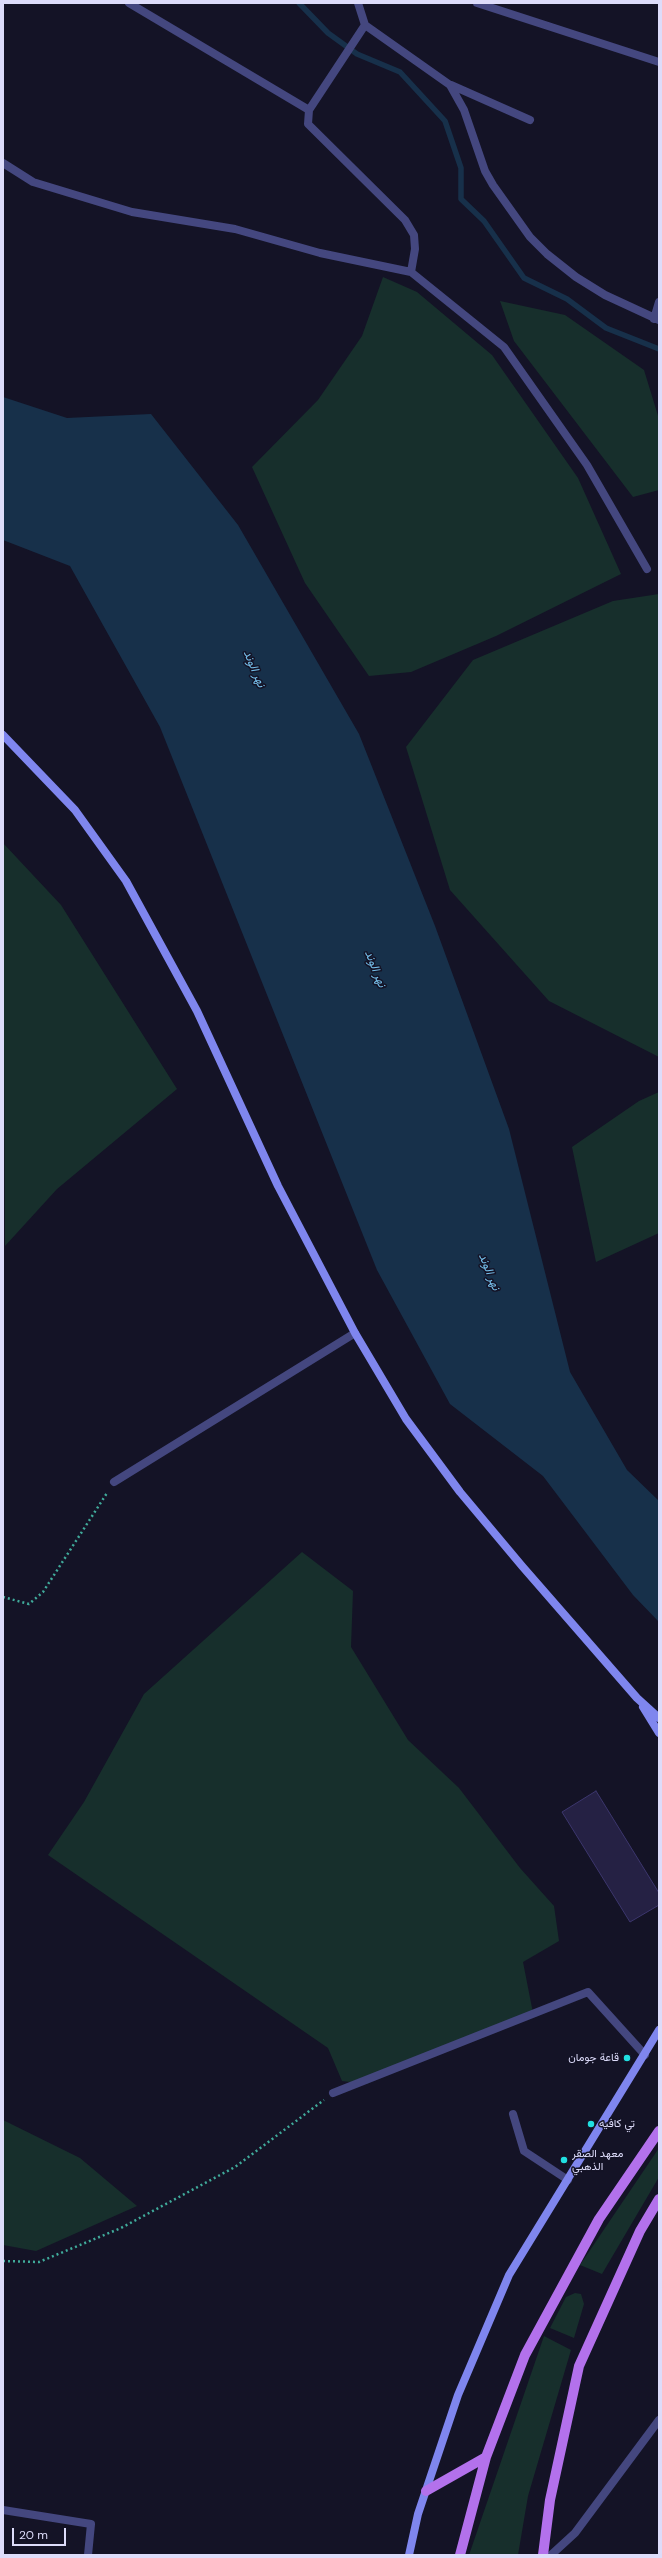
<!DOCTYPE html>
<meta charset="utf-8">
<style>
body{margin:0}
#map{position:relative;width:662px;height:2558px;overflow:hidden;background:#141326;font-family:"DM Sans",sans-serif}
canvas{display:block}
.frame{position:absolute;inset:0;border:4px solid #dddcfa;pointer-events:none}
.scale{position:absolute;left:12px;top:2528px;width:54px;height:18px;box-sizing:border-box;border:2px solid #dddcfa;border-top:0;padding-left:5px;font-size:12px;line-height:14px;white-space:nowrap;color:#dddcfa;-webkit-text-stroke:3px #141326;paint-order:stroke}
</style>
<div id="map">
<canvas width="662" height="2558"></canvas>
<div class="frame"></div>
<div class="scale">20 m</div>
</div>
<script>
const context = document.querySelector('canvas').getContext('2d');
context.lineJoin = 'round';
function paint(path, color) { context.fillStyle = color; context.fill(path, 'evenodd'); }
const poly = rows => new Path2D(rows.map(r => 'M' + r).join(''));
function trace(path, color, width, dash) { context.strokeStyle = color; context.lineWidth = width; context.lineCap = dash ? 'butt' : 'round'; context.setLineDash(dash || []); context.stroke(path); }
function write(font, color, halo, rows, align = 'center') {
  context.font = font + ' "DM Sans",Vazirmatn,sans-serif'; context.lineWidth = 3; context.setLineDash([]); context.textBaseline = 'middle'; context.strokeStyle = halo; context.fillStyle = color; for (const [text, x, y, turn = 0] of rows) {
    context.save(); context.translate(x, y); context.rotate((+turn || 0) * Math.PI / 180); context.textAlign = isNaN(turn) ? turn : align; if (halo) context.strokeText(text, 0, 0); context.fillText(text, 0, 0); context.restore();
  }
}
const green = poly([
 [383,277,417,292,492,355,578,478,621,574,496,636,411,672,369,676,305,583,252,467,318,400,362,336],
 [500,301,565,315,644,370,659,419,659,490,633,497,514,341],
 [659,594,659,1057,549,1001,450,890,406,747,473,660,613,601],
 [3,843,61,905,177,1089,57,1189,5,1246],
 [659,1092,659,1233,596,1262,572,1147,639,1101],
 [302,1552,353,1591,351,1647,408,1740,459,1788,520,1868,554,1906,559,1941,523,1962,533,2013,417,2057,367,2084,342,2081,328,2048,48,1855,84,1802,144,1694],
 [3,2120,80,2158,137,2206,36,2251,3,2245],
 [659,2148,659,2177,602,2274,580,2265],
 [575,2293,581,2294,584,2304,574,2338,550,2328,566,2297],
 [544,2336,571,2350,528,2496,518,2555,469,2555]
]);
const water = poly([
 [3,397,67,418,151,414,238,525,359,734,435,926,509,1129,570,1372,627,1470,659,1501,659,1622,633,1595,543,1476,450,1404,377,1270,160,727,70,566,3,540]
]);
const stream = poly([
 [299,3,328,33,357,54,400,72,445,121,461,168,461,199,484,221,524,278,567,299,606,328,659,349]
]);
const building = poly([
 [596,1791,659,1893,659,1905,630,1922,562,1812,596,1791]
]);
const path = poly([
 [3,1597,29,1604,43,1592,107,1493],
 [3,2261,39,2262,121,2228,235,2167,324,2100]
]);
const street = poly([
 [129,3,309,110],
 [358,3,365,25,450,85,464,110,485,171,493,185,530,237,547,254,576,277,605,295,659,320],
 [477,3,659,62],
 [365,25,309,110,308,124,405,220,414,235,415,249,411,272,504,347,587,465,647,569],
 [451,85,530,120],
 [3,163,33,182,132,212,235,229,320,253,411,272],
 [654,319,659,302],
 [114,1482,355,1333],
 [333,2093,588,1992,645,2055],
 [513,2114,524,2151,568,2180],
 [3,2510,91,2524,88,2555],
 [551,2555,575,2533,659,2420]
]);
const secondary = poly([
 [3,735,75,810,126,881,197,1011,278,1186,355,1333,406,1419,460,1492,522,1566,637,1698,659,1718],
 [643,1707,659,1733],
 [409,2555,418,2514,458,2395,509,2275,659,2030]
]);
const primary = poly([
 [426,2491,486,2457],
 [460,2555,486,2457,525,2355,599,2219,659,2131],
 [543,2555,550,2500,579,2366,640,2231,659,2199]
]);
const markers = [
 [627,2058,4,"#21e0e2"],
 [591,2124,4,"#21e0e2"],
 [564,2160,4,"#21e0e2"]
];
const poiNames = [
 ["قاعة جومان",619,2058,"right"],
 ["تي كافيه",599,2124],
 ["معهد الصقر",572,2154],
 ["الذهبي",572,2167]
];
const waterNames = [
 ["نهر الوند",254,669,67],
 ["نهر الوند",375,969,68],
 ["نهر الوند",489,1272,68]
];
paint(green, '#172f2c');
paint(water, '#17304a');
trace(stream, '#17304a', 5.5);
paint(building, '#252144');
trace(building, '#3c366d', 1);
trace(path, '#40ab9b', 2.5, [2, 3]);
trace(street, '#44477f', 8);
trace(secondary, '#7f86ee', 8);
trace(primary, '#b371ec', 10);
for (const [x, y, r, color] of markers) { const dot = new Path2D(); dot.arc(x, y, r, 0, 2 * Math.PI); context.fillStyle = color; context.fill(dot); trace(dot, '#141326', 1.5); }
write('11px', '#dddcfa', '#141326', poiNames, 'left');
write('italic 12px', '#77c1ed', '#141326', waterNames);
</script>
